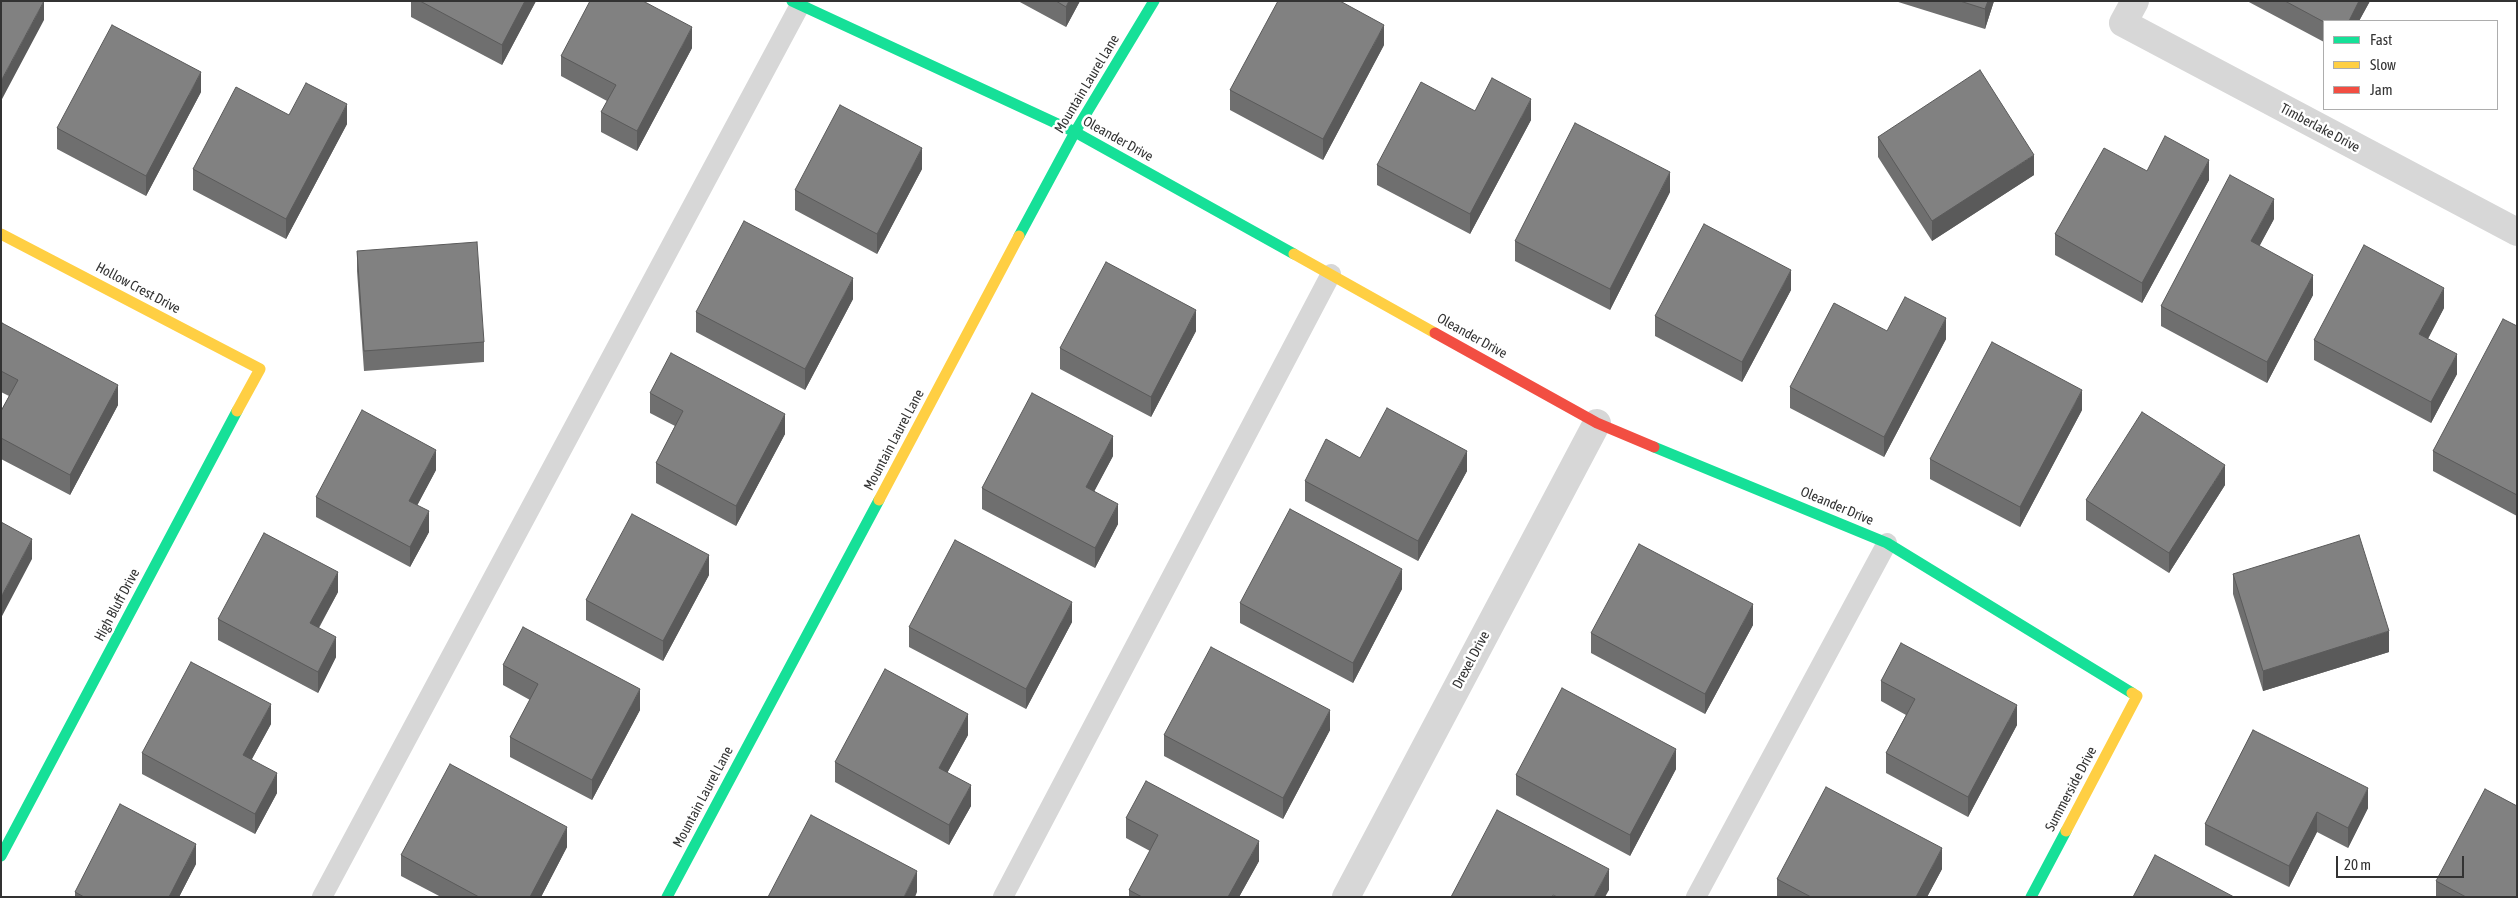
<!DOCTYPE html>
<style>
body{margin:0}
#map{position:relative;width:2518px;height:898px;overflow:hidden;background:#fff;font-family:"Asap Condensed",sans-serif}
canvas{display:block}
.frame{position:absolute;inset:0;border:2px solid #333;pointer-events:none}
.legend{position:absolute;left:2323px;top:20px;width:175px;height:90px;box-sizing:border-box;background:#fff;border:1px solid #adadad;margin:0;padding:6px 9px;list-style:none;font-size:15px;color:#333}
.legend li{display:flex;align-items:center;gap:10px;height:25px}
.legend b{width:25px;border:1px solid #adadad}
.scale{position:absolute;left:2336px;top:856px;width:128px;height:22px;box-sizing:border-box;border:2px solid #333;border-top:0;padding-left:6px;font-size:15px;line-height:18px;white-space:nowrap;color:#333;-webkit-text-stroke:4px #fff;paint-order:stroke}
</style>
<div id="map">
<canvas width="2518" height="898"></canvas>
<div class="frame"></div>
<ul class="legend">
<li><b style="height:6px;background:#16e098"></b>Fast</li>
<li><b style="height:6px;background:#ffcf43"></b>Slow</li>
<li><b style="height:6px;background:#f24e42"></b>Jam</li>
</ul>
<div class="scale">20 m</div>
</div>
<script>
const context = document.querySelector('canvas').getContext('2d');
context.lineJoin = 'round';
const poly = rows => new Path2D(rows.map(r => 'M' + r).join(''));
function trace(path, color, width, dash) { context.strokeStyle = color; context.lineWidth = width; context.lineCap = dash ? 'butt' : 'round'; context.setLineDash(dash || []); context.stroke(path); }
function paint(path, color) { context.fillStyle = color; context.fill(path, 'evenodd'); }
function write(font, color, halo, rows, align = 'center') {
  context.font = font + ' "Asap Condensed",sans-serif'; context.lineWidth = 5; context.setLineDash([]); context.textBaseline = 'middle'; context.strokeStyle = halo; context.fillStyle = color; for (const [text, x, y, turn = 0] of rows) {
    context.save(); context.translate(x, y); context.rotate((+turn || 0) * Math.PI / 180); context.textAlign = isNaN(turn) ? turn : align; if (halo) context.strokeText(text, 0, 0); context.fillText(text, 0, 0); context.restore();
  }
}
const lane = poly([
 [322,897,800,5],
 [1003,897,1331,274],
 [1696,897,1887,543]
]);
const street = poly([
 [2135,1,2123,23,2517,232],
 [1346,897,1597,423]
]);
const fast = poly([
 [792,1,1075,132,1294,254],
 [1019,236,1075,132,1154,1],
 [1654,447,1887,543,2132,693],
 [1,856,237,411],
 [667,897,879,500],
 [2031,897,2066,831]
]);
const slow = poly([
 [1,234,260,369,237,411],
 [1294,254,1435,333],
 [879,500,1019,236],
 [2066,831,2137,696,2132,693]
]);
const jam = poly([
 [1435,333,1597,423,1654,447]
]);
const wall = poly([
 [411,1,536,1,502,65,411,17],
 [1018,1,1080,1,1066,27],
 [1895,1,1994,1,1985,29],
 [2247,1,2370,1,2359,21,2324,21,2324,42],
 [1384,45,1323,160,1230,110,1230,90],
 [692,48,637,151,601,132,601,112,607,101,561,76,561,56],
 [201,92,146,196,57,149,57,128],
 [1475,111,1531,120,1470,234,1377,185,1377,165],
 [289,115,347,124,286,239,193,190,193,169],
 [1878,137,2034,175,1932,241,1878,157],
 [922,169,877,254,795,210,795,190],
 [2147,171,2209,180,2142,303,2055,255,2055,234],
 [1670,192,1610,310,1515,261,1515,241],
 [2274,219,2259,246,2313,295,2267,383,2161,326,2161,306],
 [357,251,484,342,484,362,364,371,357,271],
 [1791,290,1742,382,1655,336,1655,316],
 [853,299,805,390,696,332,696,312],
 [2444,308,2428,339,2457,374,2431,423,2314,360,2314,340],
 [1,325,118,405,70,495,1,459,1,411,9,396,1,392],
 [2517,326,2517,516,2433,471,2433,451],
 [1196,331,1151,417,1060,369,1060,348],
 [1887,331,1946,339,1884,457,1790,408,1790,387],
 [650,393,785,434,736,526,656,483,656,463,675,426,650,413],
 [2082,410,2020,527,1930,479,1930,459],
 [1113,456,1094,491,1118,524,1095,568,982,509,982,488],
 [1360,458,1467,471,1418,561,1305,501,1305,481],
 [436,470,417,505,429,532,410,567,316,517,316,497],
 [2225,485,2169,573,2086,520,2086,500],
 [2233,574,2389,652,2263,691,2233,594],
 [709,575,663,661,586,620,586,600],
 [1402,589,1353,683,1240,623,1240,603],
 [338,592,319,628,336,657,318,693,218,640,218,619],
 [1072,622,1026,709,909,647,909,627],
 [1753,625,1705,714,1591,653,1591,633],
 [503,665,640,710,592,800,510,757,510,737,530,700,503,685],
 [1881,681,2017,725,1968,817,1886,773,1886,753,1906,715,1881,701],
 [271,724,252,759,277,793,255,834,142,774,142,753],
 [1330,730,1283,819,1164,756,1164,735],
 [2253,730,2368,808,2348,848,2317,832,2289,887,2205,845,2205,824],
 [968,735,947,773,971,806,949,845,835,782,835,762],
 [1676,769,1630,856,1516,795,1516,775],
 [1126,818,1259,861,1239,897,1129,897,1129,890,1150,851,1126,838],
 [567,847,541,897,441,897,401,876,401,855],
 [196,864,179,897,75,897,75,892],
 [1942,869,1927,897,1777,897,1777,879],
 [2436,881,2517,897,2436,897]
]);
const shadedWall = poly([
 [44,1,44,20,1,101,1,81],
 [525,1,536,1,502,65,502,45],
 [1069,1,1080,1,1066,27,1066,7],
 [1988,1,1994,1,1985,29,1985,9],
 [2359,1,2370,1,2359,21,2349,21],
 [1384,25,1384,45,1323,160,1323,139],
 [692,27,692,48,637,151,637,131],
 [201,72,201,92,146,196,146,176],
 [1531,99,1531,120,1470,234,1470,214],
 [347,104,347,124,286,239,286,219],
 [922,148,922,169,877,254,877,234],
 [2034,155,2034,175,1932,241,1932,221],
 [2209,160,2209,180,2142,303,2142,283],
 [1670,172,1670,192,1610,310,1610,289],
 [2274,199,2274,219,2251,262,2251,241],
 [1791,270,1791,290,1742,382,1742,362],
 [2313,275,2313,295,2267,383,2267,362],
 [853,278,853,299,805,390,805,369],
 [2444,288,2444,308,2419,355,2419,334],
 [1196,310,1196,331,1151,417,1151,397],
 [1946,318,1946,339,1884,457,1884,437],
 [2457,354,2457,374,2431,423,2431,402],
 [118,385,118,405,70,495,70,475],
 [2082,390,2082,410,2020,527,2020,507],
 [785,414,785,434,736,526,736,506],
 [1113,436,1113,456,1086,507,1086,487],
 [436,450,436,470,409,521,409,501],
 [1467,451,1467,471,1418,561,1418,541],
 [2225,465,2225,485,2169,573,2169,553],
 [1118,504,1118,524,1095,568,1095,548],
 [429,511,429,532,410,567,410,547],
 [32,539,32,559,1,618,1,597],
 [709,555,709,575,663,661,663,641],
 [1402,569,1402,589,1353,683,1353,663],
 [338,572,338,592,310,643,310,623],
 [1072,602,1072,622,1026,709,1026,689],
 [1753,604,1753,625,1705,714,1705,694],
 [2389,631,2389,652,2263,691,2263,671],
 [336,637,336,657,318,693,318,672],
 [640,689,640,710,592,800,592,780],
 [271,704,271,724,243,775,243,755],
 [2017,705,2017,725,1968,817,1968,797],
 [1330,710,1330,730,1283,819,1283,798],
 [968,714,968,735,939,788,939,768],
 [1676,749,1676,769,1630,856,1630,835],
 [277,773,277,793,255,834,255,814],
 [971,785,971,806,949,845,949,825],
 [2368,788,2368,808,2348,848,2348,828],
 [2317,812,2317,832,2289,887,2289,866],
 [567,827,567,847,541,897,530,897],
 [1259,841,1259,861,1239,897,1228,897],
 [196,844,196,864,179,897,169,897],
 [1942,848,1942,869,1927,897,1916,897],
 [1609,869,1609,890,1605,897,1594,897],
 [917,871,917,892,915,897,904,897]
]);
const building = poly([
 [1,1,44,1,1,81,1,1],
 [420,1,525,1,502,45,420,1],
 [590,1,643,1,692,27,637,131,601,112,616,85,561,56,590,1],
 [1056,1,1069,1,1066,7,1056,1],
 [1278,1,1340,1,1384,25,1323,139,1230,90,1278,1],
 [1960,1,1988,1,1985,9,1960,1],
 [2285,1,2359,1,2349,21,2324,21,2324,22,2285,1],
 [112,25,201,72,146,176,57,128,112,25],
 [1980,70,2034,155,1932,221,1878,137,1980,70],
 [1492,78,1531,99,1470,214,1377,165,1421,82,1475,111,1492,78],
 [306,83,347,104,286,219,193,169,236,87,289,115,306,83],
 [840,105,922,148,877,234,795,190,840,105],
 [1575,123,1670,172,1610,289,1515,241,1575,123],
 [2165,136,2209,160,2142,283,2055,234,2104,148,2147,171,2165,136],
 [2230,175,2274,199,2251,241,2313,275,2267,362,2161,306,2230,175],
 [744,221,853,278,805,369,696,312,744,221],
 [1704,224,1791,270,1742,362,1655,316,1704,224],
 [477,242,484,342,364,351,357,251,477,242],
 [2364,245,2444,288,2419,334,2457,354,2431,402,2314,340,2364,245],
 [1106,262,1196,310,1151,397,1060,348,1106,262],
 [1905,297,1946,318,1884,437,1790,387,1834,303,1887,331,1905,297],
 [2503,319,2517,326,2517,495,2433,451,2503,319],
 [2,323,118,385,70,475,1,438,1,411,18,380,1,371,1,325,2,323],
 [1992,342,2082,390,2020,507,1930,459,1992,342],
 [671,353,785,414,736,506,656,463,683,411,650,393,671,353],
 [1032,393,1113,436,1086,487,1118,504,1095,548,982,488,1032,393],
 [1387,408,1467,451,1418,541,1305,481,1326,439,1360,458,1387,408],
 [362,410,436,450,409,501,429,511,410,547,316,497,362,410],
 [2142,412,2225,465,2169,553,2086,500,2142,412],
 [1290,509,1402,569,1353,663,1240,603,1290,509],
 [632,514,709,555,663,641,586,600,632,514],
 [1,522,32,539,1,597,1,522],
 [264,533,338,572,310,623,336,637,318,672,218,619,264,533],
 [2359,535,2389,631,2263,671,2233,574,2359,535],
 [955,540,1072,602,1026,689,909,627,955,540],
 [1639,544,1753,604,1705,694,1591,633,1639,544],
 [523,627,640,689,592,780,510,737,538,684,503,665,523,627],
 [1901,643,2017,705,1968,797,1886,753,1915,699,1881,681,1901,643],
 [1211,647,1330,710,1283,798,1164,735,1211,647],
 [191,662,271,704,243,755,277,773,255,814,142,753,191,662],
 [885,669,968,714,939,768,971,785,949,825,835,762,885,669],
 [1562,688,1676,749,1630,835,1516,775,1562,688],
 [2253,730,2368,788,2348,828,2317,812,2289,866,2205,824,2253,730],
 [450,764,567,827,530,897,479,897,401,855,450,764],
 [1146,781,1259,841,1228,897,1142,897,1129,890,1158,835,1126,818,1146,781],
 [1826,787,1942,848,1916,897,1811,897,1777,879,1826,787],
 [2485,789,2517,806,2517,897,2466,897,2436,881,2485,789],
 [120,804,196,844,169,897,84,897,75,892,120,804],
 [1497,810,1609,869,1594,897,1557,897,1553,895,1552,897,1451,897,1497,810],
 [811,815,917,871,904,897,768,897,811,815],
 [2155,855,2234,897,2133,897,2155,855]
]);
const streetNames = [
 ["Mountain Laurel Lane",1087,84,-59],
 ["Timberlake Drive",2320,128,28],
 ["Oleander Drive",1118,139,29],
 ["Hollow Crest Drive",138,288,28],
 ["Oleander Drive",1472,336,29],
 ["Mountain Laurel Lane",894,440,-62],
 ["Oleander Drive",1837,506,23],
 ["High Bluff Drive",117,605,-62],
 ["Drexel Drive",1471,660,-62],
 ["Summerside Drive",2071,789,-62],
 ["Mountain Laurel Lane",703,797,-62]
];
trace(lane, '#d7d7d7', 20);
trace(street, '#d7d7d7', 28);
trace(fast, '#16e098', 11);
trace(slow, '#ffcf43', 11);
trace(jam, '#f24e42', 11);
paint(wall, '#6f6f6f');
paint(shadedWall, '#5a5a5a');
paint(building, '#818181');
trace(building, '#5a5a5a', 1);
write('14px', '#333', '#fff', streetNames);
</script>
